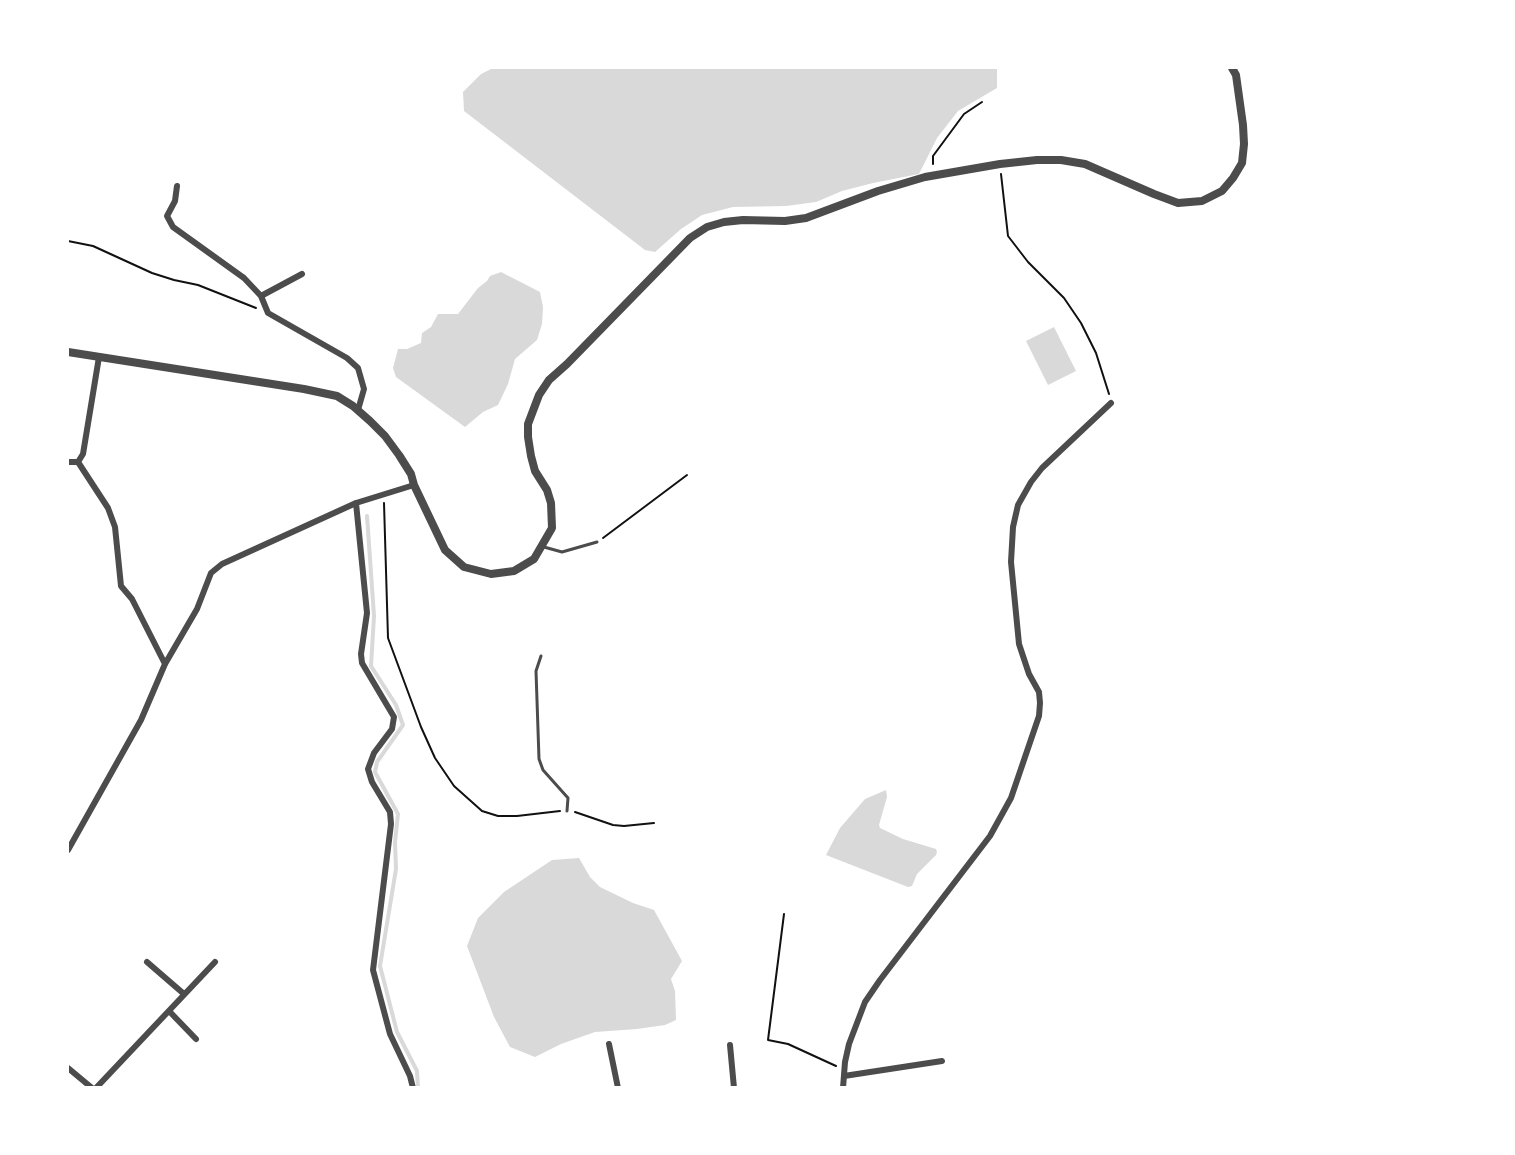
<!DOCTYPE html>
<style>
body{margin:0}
#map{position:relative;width:1515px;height:1155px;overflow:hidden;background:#fff;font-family:Roboto,sans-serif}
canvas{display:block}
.frame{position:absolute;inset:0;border:69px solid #fff;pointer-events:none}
</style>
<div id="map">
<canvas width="1515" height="1155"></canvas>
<div class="frame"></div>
</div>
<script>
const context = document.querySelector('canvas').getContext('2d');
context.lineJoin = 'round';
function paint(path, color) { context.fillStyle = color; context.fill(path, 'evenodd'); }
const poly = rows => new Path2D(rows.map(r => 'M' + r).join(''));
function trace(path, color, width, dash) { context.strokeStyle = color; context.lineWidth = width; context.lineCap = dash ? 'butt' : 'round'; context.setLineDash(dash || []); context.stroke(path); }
const water = poly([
 [493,68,997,68,997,88,958,111,937,138,919,174,873,183,842,191,816,202,786,206,733,207,702,215,681,229,655,252,645,250,464,111,463,92,481,74],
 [501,272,540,292,543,307,542,324,537,340,515,359,508,384,498,405,483,412,465,427,396,377,393,368,398,349,407,349,421,343,422,333,431,327,438,314,458,314,478,288,487,281,490,276],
 [1054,327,1076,371,1048,385,1026,341],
 [886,790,887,797,879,825,880,828,903,839,936,849,937,852,936,855,917,874,912,886,908,887,826,855,840,828,865,799],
 [579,858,590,877,600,887,633,903,654,910,682,961,671,979,675,991,676,1020,665,1025,637,1029,595,1032,561,1044,535,1057,510,1047,494,1017,467,946,478,918,504,892,552,860]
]);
const stream = poly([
 [367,516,374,616,371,666,396,705,403,725,377,762,375,772,398,814,395,842,396,869,380,966,397,1032,417,1071,418,1088]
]);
const path = poly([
 [933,164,933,156,964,114,982,102],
 [1001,174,1008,236,1028,262,1064,298,1081,323,1096,353,1109,394],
 [68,241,93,246,152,273,174,280,198,285,256,308],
 [384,503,388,638,421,727,435,758,454,786,482,811,498,816,517,816,560,811],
 [603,538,687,475],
 [575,812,613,825,624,826,654,823],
 [784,914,768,1040,788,1044,836,1066]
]);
const service = poly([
 [544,547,562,552,597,542],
 [541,656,536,671,539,759,543,770,568,798,567,811]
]);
const minor = poly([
 [177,186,175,201,167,216,173,227,244,278,261,296,268,313,347,358,358,368,364,389,358,410],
 [261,296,302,274],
 [68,462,78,462,83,454,99,357],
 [78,462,108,508,115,527,121,586,132,599,165,664],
 [356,503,367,613,361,654,362,663,394,717,392,729,374,753,368,769,372,782,390,812,391,824,373,970,390,1034,410,1076,413,1088],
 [68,850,141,720,165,664,197,609,211,573,222,564,356,503,414,485],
 [147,962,184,994],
 [169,1011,196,1039],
 [609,1044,618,1088],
 [730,1045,734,1088],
 [68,1068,92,1088],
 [844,1076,942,1061],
 [96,1088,215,962],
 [843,1088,845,1062,849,1044,865,1002,880,980,990,836,1011,798,1039,716,1040,703,1039,692,1029,674,1019,644,1011,562,1013,527,1018,505,1031,482,1042,468,1111,403]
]);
const tertiary = poly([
 [68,352,304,389,337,396,353,406,370,421,385,436,399,455,411,474,414,485,445,550,464,567,491,574,514,571,534,559,552,528,551,503,547,490,535,471,531,456,528,437,528,424,539,395,549,380,567,364,690,238,707,227,724,222,743,220,785,221,806,218,878,191,925,177,1000,164,1037,160,1061,160,1085,164,1154,194,1178,203,1202,201,1222,191,1233,178,1242,163,1244,144,1243,125,1236,75,1232,68]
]);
paint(water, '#d9d9d9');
trace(stream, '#d9d9d9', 4);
trace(path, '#111', 2);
trace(service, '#4c4c4c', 3);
trace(minor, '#4c4c4c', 6);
trace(tertiary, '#4c4c4c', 8);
</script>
